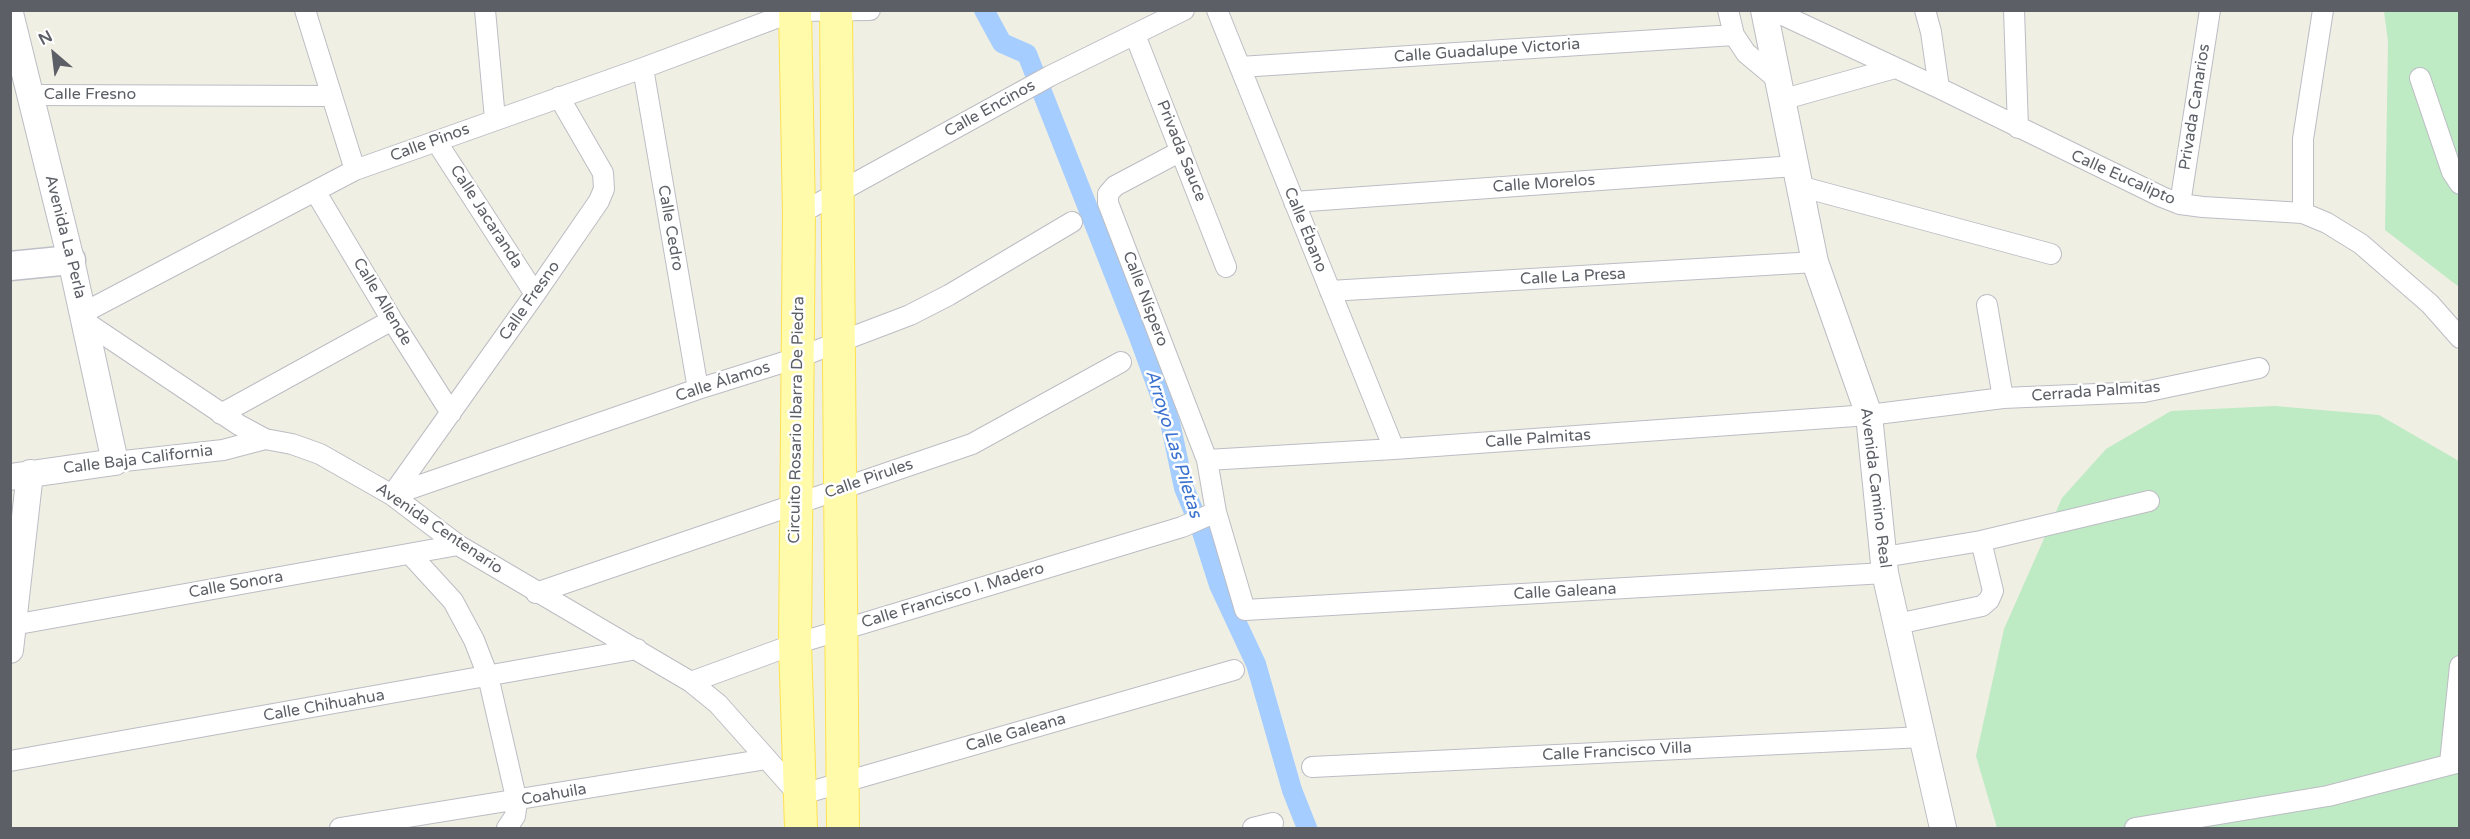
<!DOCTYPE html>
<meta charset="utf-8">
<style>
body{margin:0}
#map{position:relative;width:2470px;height:839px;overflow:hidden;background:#f0efe4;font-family:"Varela Round",sans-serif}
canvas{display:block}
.frame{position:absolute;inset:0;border:12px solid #5c5f66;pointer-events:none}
.north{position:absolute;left:24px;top:24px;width:60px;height:60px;-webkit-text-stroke:4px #fff;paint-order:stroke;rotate:332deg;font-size:16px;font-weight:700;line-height:24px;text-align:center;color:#5c5f66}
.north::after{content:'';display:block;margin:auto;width:21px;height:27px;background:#5c5f66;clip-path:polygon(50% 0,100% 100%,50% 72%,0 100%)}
</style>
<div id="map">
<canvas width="2470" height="839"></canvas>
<div class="frame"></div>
<div class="north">N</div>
</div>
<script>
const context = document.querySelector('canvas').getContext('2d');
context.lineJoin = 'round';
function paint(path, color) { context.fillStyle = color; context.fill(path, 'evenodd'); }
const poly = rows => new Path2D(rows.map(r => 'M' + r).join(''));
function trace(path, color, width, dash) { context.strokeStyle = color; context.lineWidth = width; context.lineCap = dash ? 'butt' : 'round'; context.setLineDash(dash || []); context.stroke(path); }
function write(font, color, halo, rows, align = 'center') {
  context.font = font + ' "Varela Round",sans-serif'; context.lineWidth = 5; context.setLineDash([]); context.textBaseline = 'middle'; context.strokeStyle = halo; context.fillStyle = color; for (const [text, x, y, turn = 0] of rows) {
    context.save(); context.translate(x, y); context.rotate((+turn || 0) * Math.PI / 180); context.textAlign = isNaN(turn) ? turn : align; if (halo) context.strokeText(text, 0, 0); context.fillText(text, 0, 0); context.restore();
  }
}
const green = poly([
 [2384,11,2459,11,2459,287,2385,230,2388,42],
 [2275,406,2379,415,2459,461,2459,828,1997,828,1976,756,2004,629,2062,498,2106,449,2171,411]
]);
const canal = poly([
 [984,10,1002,43,1027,54,1139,337,1170,422,1184,488,1201,529,1219,585,1256,664,1292,790,1307,828]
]);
const minor = poly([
 [305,10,355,170],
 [485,10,495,119],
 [1217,10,1394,449],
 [1728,10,1734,35,1746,53,1777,79],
 [1772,10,1939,88,2162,197,2180,204,2203,207,2303,213,2327,223,2361,244,2430,304,2460,338],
 [1925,10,1931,32,1939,88],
 [2014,10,2018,128],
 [1135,35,1226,267],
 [1240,67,1734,35],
 [643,68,698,389],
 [2420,78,2452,172,2460,184],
 [29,95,331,96],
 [1781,100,1895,68],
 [436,141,535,294],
 [1181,151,1115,186,1108,194,1108,203,1207,460,1216,512,1245,610,1885,573],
 [1799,186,2051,254],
 [315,191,392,320,451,413],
 [1294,202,1795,166],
 [2180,204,2210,10],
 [2303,213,2303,139,2323,10],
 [799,214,1050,76,1184,10],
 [1330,291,1815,262],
 [1987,305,2003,398],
 [83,313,355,170,643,68,795,11,870,10],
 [84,321,239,425,265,439,292,444,320,454,392,495,458,545,691,682,718,704,799,795,1234,670],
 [221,414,392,320],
 [1207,460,1394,449,1869,415,2003,398,2144,392,2259,368],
 [115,462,223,450,265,439],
 [392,495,698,389,797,358,910,315,949,295,1072,222],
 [392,495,535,294,599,201,604,189,603,173,559,97],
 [1981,541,2149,501],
 [410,554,453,601,474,640,488,676,517,802,515,816,507,828],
 [1884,557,1981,541,1993,591,1989,600,1982,606,1897,624],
 [536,593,972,444,1121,362],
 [13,625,458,545],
 [691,682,795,644,1182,527,1216,512],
 [10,761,637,649],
 [2450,763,2460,666],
 [1312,767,1923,737],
 [340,828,767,759],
 [1253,828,1273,823],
 [2135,828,2328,796,2460,762]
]);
const tertiary = poly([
 [1764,10,1815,262,1869,415,1885,573,1943,828],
 [10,13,71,260,115,462,10,477],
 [10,650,30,473]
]);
const secondary = poly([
 [10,266,71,260]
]);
const primary = poly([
 [795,10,799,214,795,644,801,828],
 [836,10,843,828]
]);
const streetNames = [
 ["Calle Guadalupe Victoria",1487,51,-4],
 ["Calle Fresno",90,95],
 ["Privada Canarios",2195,107,-81],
 ["Calle Encinos",990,109,-29],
 ["Calle Pinos",430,143,-20],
 ["Privada Sauce",1181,151,68],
 ["Calle Eucalipto",2123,178,24],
 ["Calle Morelos",1544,184,-4],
 ["Calle Jacaranda",486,217,57],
 ["Calle Cedro",670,228,80],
 ["Calle Ébano",1305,230,68],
 ["Avenida La Perla",65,237,76],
 ["Calle La Presa",1573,277,-3],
 ["Calle Níspero",1145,299,69],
 ["Calle Fresno",530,301,-55],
 ["Calle Allende",382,302,59],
 ["Calle Álamos",723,382,-18],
 ["Cerrada Palmitas",2096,392,-4],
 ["Circuito Rosario Ibarra De Piedra",797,420,-89],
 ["Calle Palmitas",1538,439,-4],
 ["Calle Baja California",138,460,-7],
 ["Calle Pirules",869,479,-19],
 ["Avenida Camino Real",1875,488,83],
 ["Avenida Centenario",439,529,34],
 ["Calle Sonora",236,585,-10],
 ["Calle Galeana",1565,592,-3],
 ["Calle Francisco I. Madero",953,596,-17],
 ["Calle Chihuahua",324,706,-10],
 ["Calle Galeana",1016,733,-16],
 ["Calle Francisco Villa",1617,752,-3],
 ["Coahuila",554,795,-10]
];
const waterNames = [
 ["Arroyo Las Piletas",1173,444,73]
];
paint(green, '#beeac4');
trace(canal, '#a5cdff', 20);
trace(minor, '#bcbdc4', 22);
trace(tertiary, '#bcbdc4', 28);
trace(secondary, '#bdbfc7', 31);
trace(primary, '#fee24f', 34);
trace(minor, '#fff', 20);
trace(tertiary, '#fff', 26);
trace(secondary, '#fff', 28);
trace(primary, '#fffbaa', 32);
write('16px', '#5c5f66', '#fff', streetNames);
write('italic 18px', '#3c72cf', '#fff', waterNames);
</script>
